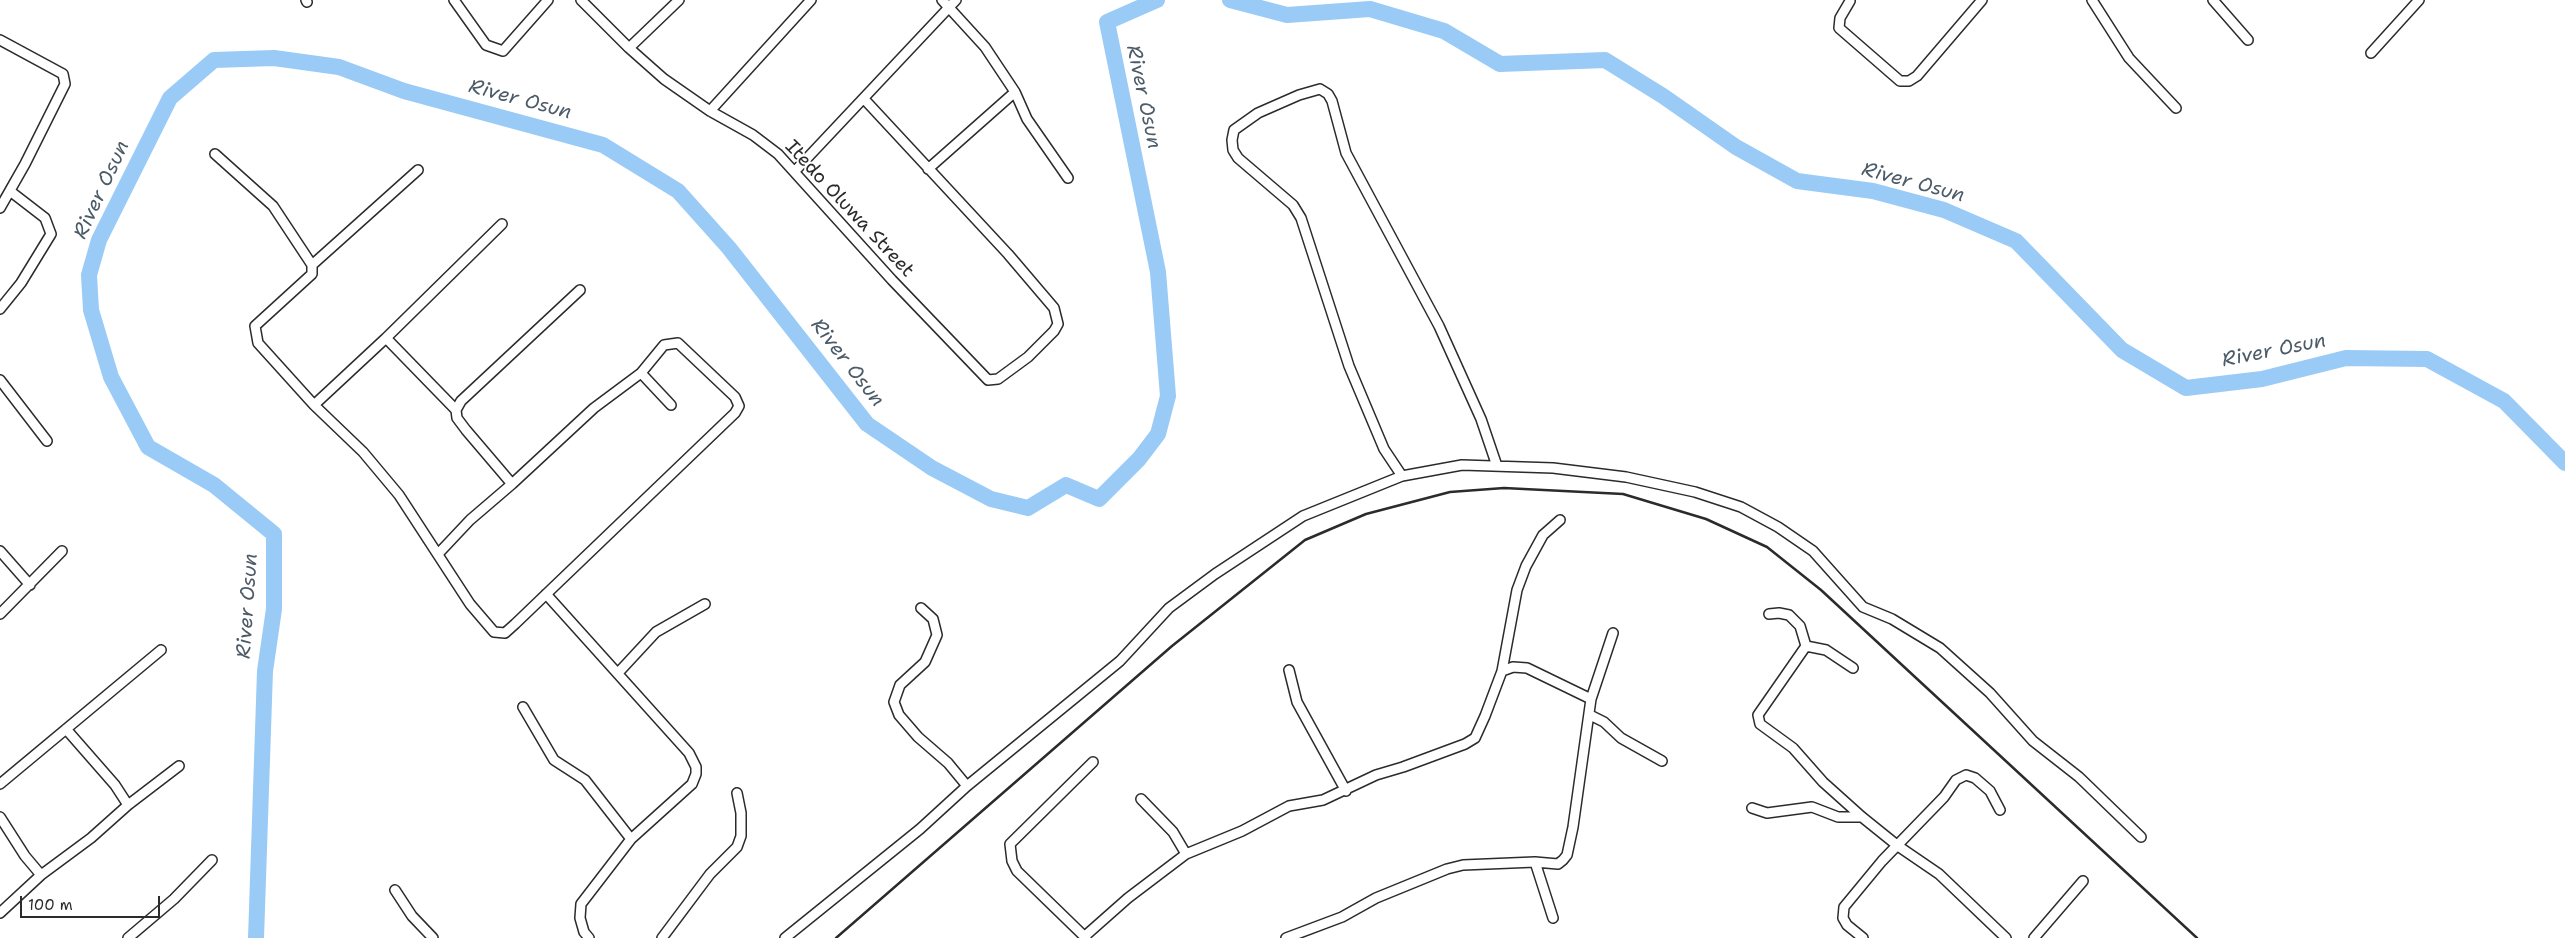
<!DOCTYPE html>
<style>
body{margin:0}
#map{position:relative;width:2565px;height:938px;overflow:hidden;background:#fff;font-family:"Shantell Sans",sans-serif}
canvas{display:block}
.scale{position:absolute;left:20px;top:896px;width:140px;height:22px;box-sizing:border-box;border:2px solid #2b2b2b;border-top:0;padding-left:6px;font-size:15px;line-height:18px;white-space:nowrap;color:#2b2b2b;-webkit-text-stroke:4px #fff;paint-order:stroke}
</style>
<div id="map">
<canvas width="2565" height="938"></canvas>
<div class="scale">100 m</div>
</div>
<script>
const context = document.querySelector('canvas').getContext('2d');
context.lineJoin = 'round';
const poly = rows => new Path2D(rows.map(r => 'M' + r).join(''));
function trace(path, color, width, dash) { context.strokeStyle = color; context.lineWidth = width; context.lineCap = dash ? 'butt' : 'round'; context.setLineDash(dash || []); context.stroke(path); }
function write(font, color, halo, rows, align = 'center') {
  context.font = font + ' "Shantell Sans",sans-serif'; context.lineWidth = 4; context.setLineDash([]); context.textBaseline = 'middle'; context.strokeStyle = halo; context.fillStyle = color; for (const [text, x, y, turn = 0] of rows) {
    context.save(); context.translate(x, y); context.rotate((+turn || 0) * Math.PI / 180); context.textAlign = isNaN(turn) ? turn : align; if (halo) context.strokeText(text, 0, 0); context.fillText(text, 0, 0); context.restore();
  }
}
const river = poly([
 [1230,0,1287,15,1370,9,1444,31,1500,64,1605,60,1663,96,1736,147,1797,181,1873,191,1944,210,2016,241,2122,350,2186,388,2262,379,2346,358,2427,359,2504,401,2565,463],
 [256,938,265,671,274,609,274,534,214,485,148,447,111,377,91,310,89,275,99,240,170,98,214,60,274,58,339,67,404,91,603,145,678,191,729,248,867,424,932,468,991,499,1028,508,1066,485,1099,499,1139,459,1158,434,1168,396,1158,272,1107,22,1157,0]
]);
const street = poly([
 [306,0,307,2],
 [454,0,486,45,503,51,548,0],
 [581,0,629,48,664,79,710,111,753,135,778,154,892,280,988,380,998,379,1028,357,1054,331,1058,324,1054,308,1008,254,865,100],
 [942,0,985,47,1015,92,1027,119,1068,178],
 [2092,0,2129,58,2176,108],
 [2213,0,2248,40],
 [1850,1,1840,18,1839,28,1900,81,1909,81,1917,76,1982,0],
 [0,40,63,74,65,84,25,164,0,208],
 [629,48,679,0],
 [2371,53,2419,0],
 [710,111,811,0],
 [215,154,273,206,312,265,312,274,255,326,258,343,314,405,363,452,399,495,470,604,494,632,505,633,515,624,735,413,739,406,735,397,678,343,664,345,641,373],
 [928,169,1015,92],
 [795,171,956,0],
 [312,265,418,170],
 [0,309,21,283,51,234,45,218,10,191],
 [386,338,502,224],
 [0,380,47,441],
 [314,405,386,338,456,410],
 [1402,476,1384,449,1349,366,1301,218,1293,205,1238,158,1233,150,1232,140,1234,130,1258,113,1299,95,1320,89,1328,94,1332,101,1346,153,1439,326,1481,419,1497,466],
 [512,484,466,430,457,418,456,410,461,401,580,290],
 [0,551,30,585],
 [438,554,470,520,512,484,594,408,641,373,671,405],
 [546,594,689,753,696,767,696,774,692,784,631,839,581,904,580,918,584,932,589,938],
 [921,608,933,619,937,635,925,662,900,685,894,702,899,715,918,737,948,763,967,786],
 [0,614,62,551],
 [1769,614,1779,613,1789,615,1800,626,1806,646,1758,715,1760,724,1793,748,1823,782,1862,817,1898,846,1939,874,2006,938],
 [1806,646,1826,650,1853,668],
 [1289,670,1297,702,1346,791],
 [1502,671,1513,667,1527,668,1591,699],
 [618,673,656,632,705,604],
 [523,707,554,760,585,780,631,839],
 [1590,715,1604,722,1621,738,1662,761],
 [66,729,115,785,128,805],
 [0,784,161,650],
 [1141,799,1173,832,1186,854],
 [1752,808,1767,813,1812,807,1838,817,1862,817],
 [0,817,25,856,41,875],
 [1535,862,1553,918],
 [395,890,412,916,433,938],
 [0,913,41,875,91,838,128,805,179,766],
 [1085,936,1128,898,1186,854,1242,831,1289,806,1323,800,1376,775,1403,767,1465,744,1475,738,1485,716,1502,671,1517,590,1526,566,1543,535,1560,520],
 [128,938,174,899,212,860],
 [662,938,710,874,737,847,741,836,741,813,737,793],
 [785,938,920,829,967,786,1120,661,1169,608,1215,574,1303,516,1402,476,1462,465,1553,468,1626,477,1695,492,1741,507,1778,527,1813,551,1863,607,1892,619,1940,648,1990,693,2033,741,2079,777,2141,837],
 [1086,938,1017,871,1012,861,1010,844,1093,762],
 [1286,938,1342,917,1376,898,1447,869,1463,865,1535,862,1558,864,1563,860,1567,855,1573,827,1591,699,1613,633],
 [1863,938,1847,925,1843,918,1844,907,1882,861,1944,797,1956,780,1966,775,1975,778,1990,791,2000,810],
 [2034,938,2083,881]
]);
const rail = poly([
 [836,938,1172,646,1305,540,1366,514,1450,492,1504,488,1623,494,1706,519,1767,547,1821,590,2197,938]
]);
const streetNames = [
 ["Itedo Oluwa Street",849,209,47]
];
const waterNames = [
 ["River Osun",1143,97,78],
 ["River Osun",520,100,15],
 ["River Osun",1913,183,15],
 ["River Osun",102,190,-65],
 ["River Osun",2274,351,-11],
 ["River Osun",847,363,52],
 ["River Osun",248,606,-86]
];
trace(river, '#99cbf6', 16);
trace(street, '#2b2b2b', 12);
trace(street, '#fff', 9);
trace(rail, '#2b2b2b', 2.5);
write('19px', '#2b2b2b', '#fff', streetNames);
write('italic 20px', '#4c5b68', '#fff', waterNames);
</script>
